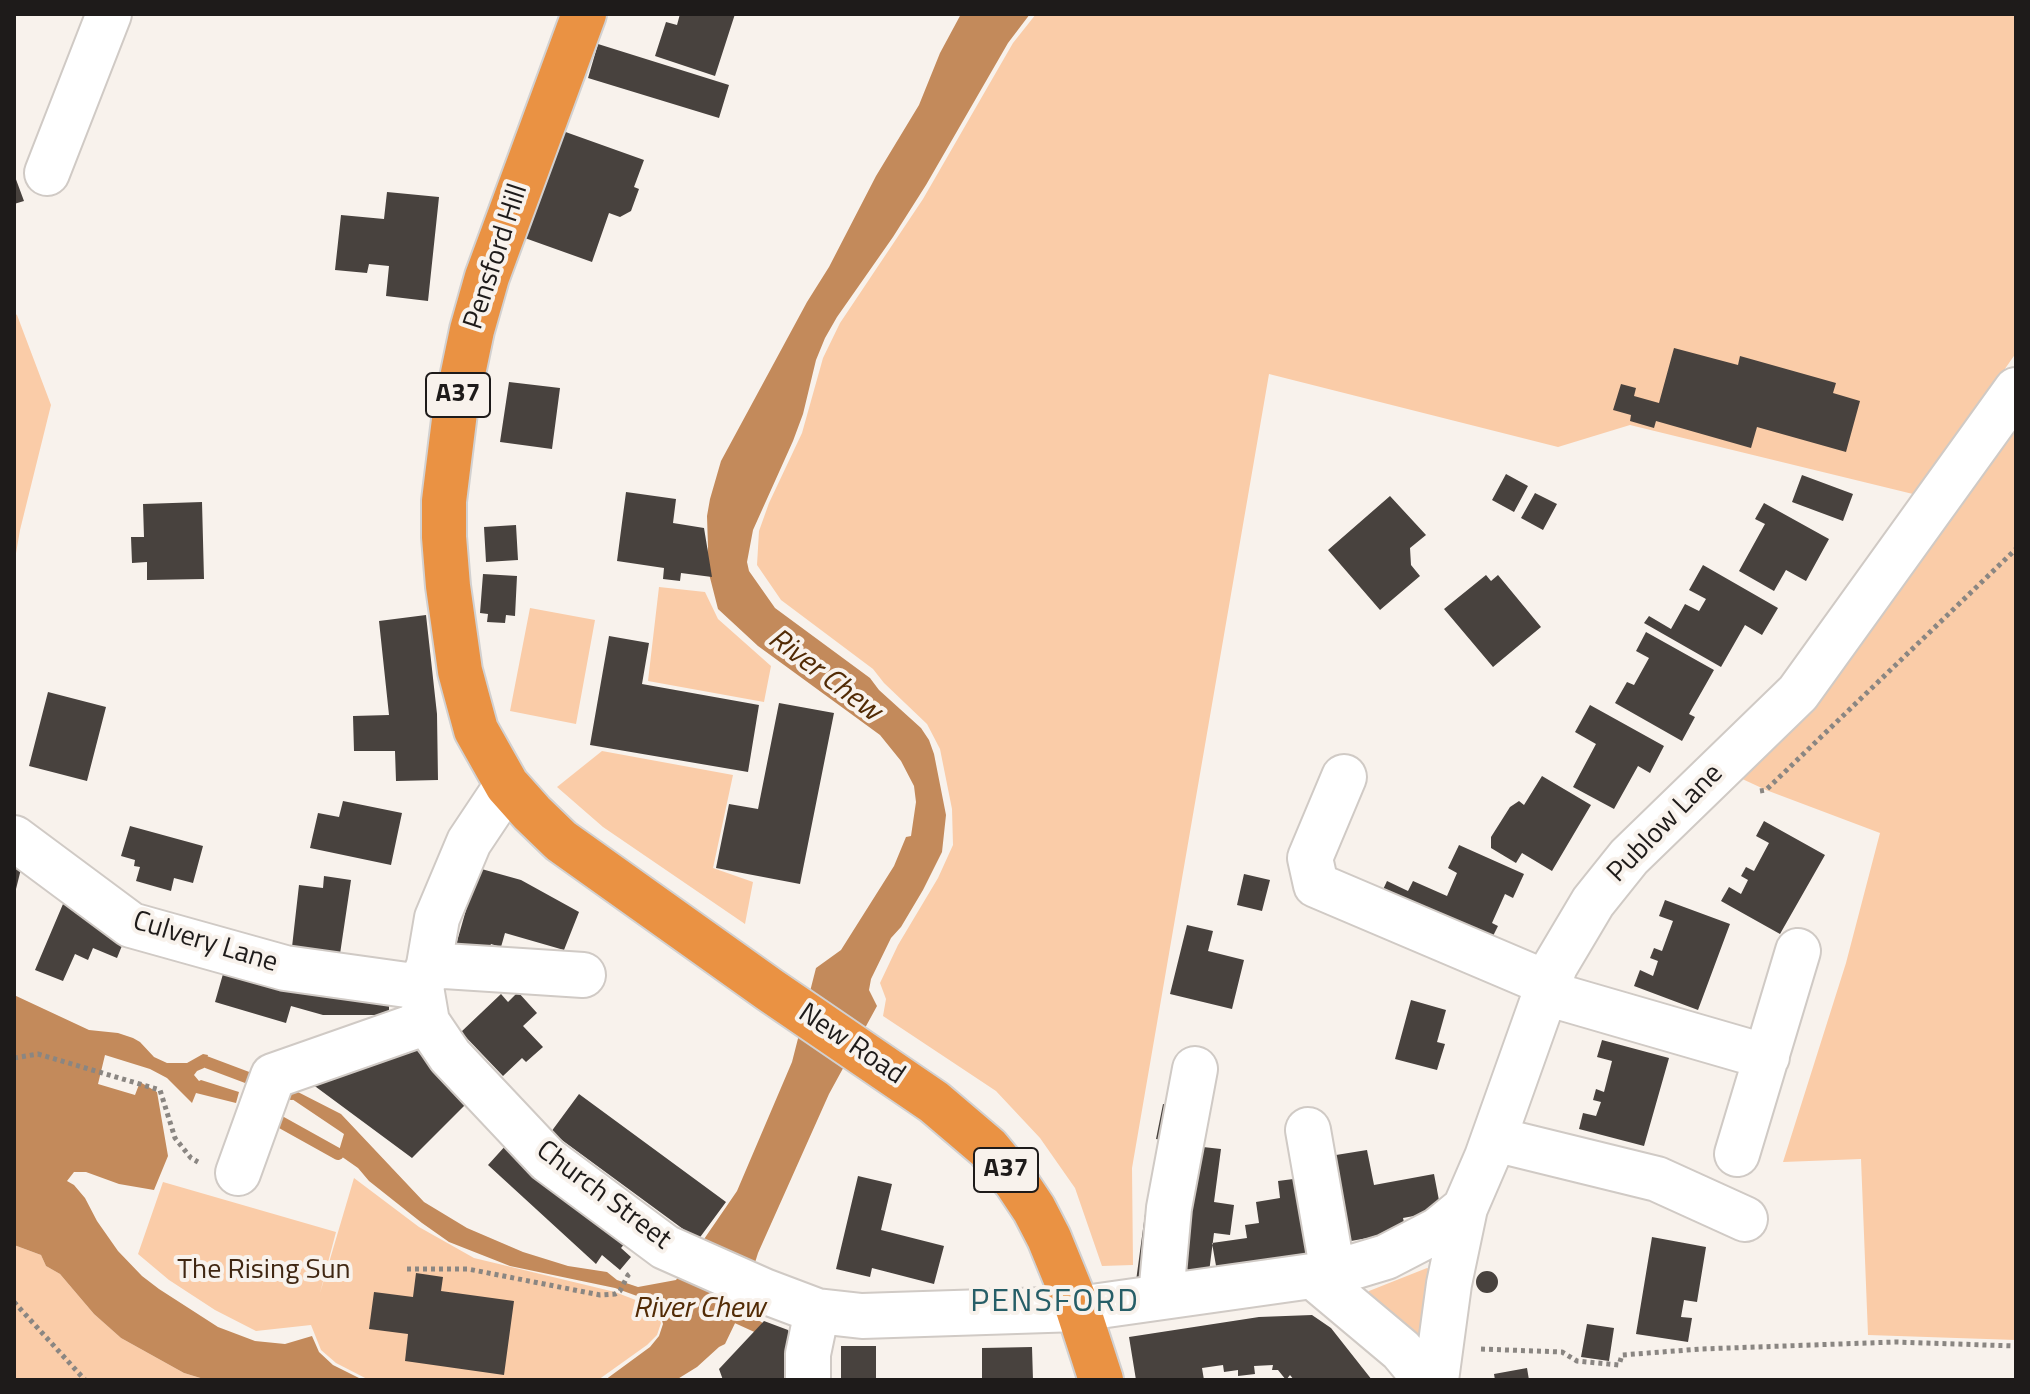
<!DOCTYPE html>
<style>
body{margin:0}
#map{position:relative;width:2030px;height:1394px;overflow:hidden;background:#f8f2ec;font-family:"Titillium Web",sans-serif}
canvas{display:block}
.frame{position:absolute;inset:0;border:16px solid #1e1b1a;pointer-events:none}
</style>
<div id="map">
<canvas width="2030" height="1394"></canvas>
<div class="frame"></div>
</div>
<script>
const context = document.querySelector('canvas').getContext('2d');
context.lineJoin = 'round';
function paint(path, color) { context.fillStyle = color; context.fill(path, 'evenodd'); }
const poly = rows => new Path2D(rows.map(r => 'M' + r).join(''));
function trace(path, color, width, dash) { context.strokeStyle = color; context.lineWidth = width; context.lineCap = dash ? 'butt' : 'round'; context.setLineDash(dash || []); context.stroke(path); }
function write(font, color, halo, rows, align = 'center') {
  context.font = font + ' "Titillium Web",sans-serif'; context.lineWidth = 8; context.setLineDash([]); context.textBaseline = 'middle'; context.strokeStyle = halo; context.fillStyle = color; for (const [text, x, y, turn = 0] of rows) {
    context.save(); context.translate(x, y); context.rotate((+turn || 0) * Math.PI / 180); context.textAlign = isNaN(turn) ? turn : align; if (halo) context.strokeText(text, 0, 0); context.fillText(text, 0, 0); context.restore();
  }
}
const green = poly([
 [1036,14,2016,14,2016,353,1917,495,1630,425,1558,447,1269,374,1132,1168,1133,1265,1102,1266,1075,1188,1040,1138,996,1091,883,1016,886,999,880,983,898,945,938,878,953,845,952,809,940,749,927,724,884,683,873,669,781,600,757,565,759,531,769,503,802,433,823,358,840,323,923,199,1013,43],
 [14,313,17,315,51,405,20,530,14,565],
 [2016,426,2016,1340,1868,1335,1861,1159,1783,1162,1846,963,1880,833,1766,790,1738,777],
 [659,587,705,592,718,619,771,666,764,702,648,681],
 [530,608,595,620,576,724,510,711],
 [602,751,733,775,713,868,753,882,745,924,603,827,557,787],
 [354,1178,419,1227,474,1258,615,1292,646,1304,656,1311,661,1323,657,1335,647,1345,598,1380,369,1380,336,1363,321,1350,311,1325,256,1331,215,1310,169,1280,138,1254,163,1182,336,1232,320,1293],
 [14,1245,41,1255,46,1266,60,1274,94,1314,121,1338,184,1373,207,1380,14,1380],
 [1427,1268,1435,1271,1425,1344,1366,1297,1369,1291]
]);
const water = poly([
 [961,14,1030,14,1008,43,926,185,893,237,837,317,825,338,816,360,803,414,793,441,753,530,747,562,749,571,775,608,870,678,879,690,921,728,929,740,934,754,946,815,942,852,923,890,901,927,891,938,871,979,869,990,877,1006,829,1094,758,1253,738,1317,725,1344,719,1347,697,1367,676,1380,605,1380,650,1347,659,1336,663,1324,659,1310,637,1296,615,1288,510,1266,449,1242,422,1223,369,1181,358,1168,338,1154,344,1134,292,1099,292,1089,341,1114,424,1202,467,1228,523,1252,568,1266,607,1272,617,1280,638,1287,676,1280,737,1191,792,1062,816,968,841,950,894,866,906,837,911,836,916,802,914,786,901,761,880,735,758,646,718,609,706,562,708,547,707,516,710,499,721,461,807,302,829,267,876,176,919,105,940,53],
 [14,995,89,1030,118,1033,133,1038,140,1042,154,1057,167,1063,187,1063,203,1054,208,1055,204,1068,197,1071,194,1075,199,1081,201,1080,239,1092,236,1103,196,1093,192,1103,167,1078,150,1069,105,1055,98,1084,135,1095,140,1082,157,1092,168,1156,154,1190,119,1184,86,1172,74,1172,67,1181,74,1185,85,1198,97,1221,118,1251,142,1276,159,1289,218,1327,255,1341,285,1344,312,1336,319,1352,333,1365,363,1380,207,1380,184,1373,121,1338,94,1314,60,1274,46,1266,41,1255,14,1245]
]);
const stream = poly([
 [206,1062,291,1094],
 [268,1115,338,1154],
 [725,1312,758,1327]
]);
const building = poly([
 [680,14,735,14,715,76,655,56,666,22,677,25],
 [598,44,729,85,719,118,588,78],
 [560,130,644,160,634,187,639,189,631,211,620,217,609,213,592,262,522,237],
 [14,174,24,201,14,204],
 [387,192,439,197,428,301,386,296,389,266,369,264,367,273,335,270,341,215,384,219],
 [1674,348,1738,365,1740,356,1836,383,1833,393,1860,401,1846,452,1757,427,1751,448,1656,421,1654,428,1630,421,1631,415,1613,410,1621,384,1636,388,1634,396,1659,403],
 [509,382,560,388,552,449,500,442],
 [1506,474,1528,486,1514,512,1492,500],
 [1802,475,1853,494,1843,521,1792,502],
 [626,492,676,499,673,523,704,528,712,577,681,573,680,581,663,579,664,568,617,561],
 [1535,493,1557,504,1543,530,1521,518],
 [1390,496,1426,535,1410,548,1411,565,1420,576,1380,610,1328,550],
 [202,502,204,579,147,580,147,562,132,563,131,537,144,537,143,504],
 [1764,503,1829,539,1806,581,1786,570,1774,591,1739,571,1765,524,1755,519],
 [516,525,518,560,486,562,484,527],
 [1703,565,1778,608,1762,635,1745,625,1721,667,1644,623,1649,616,1671,629,1685,604,1699,611,1706,599,1689,590],
 [483,574,517,576,515,616,506,615,505,623,487,622,488,614,480,613],
 [1486,575,1491,581,1498,575,1541,627,1493,667,1444,609],
 [426,615,437,714,438,780,396,781,395,751,354,751,353,716,389,715,379,621],
 [1646,632,1714,670,1689,714,1695,717,1682,741,1615,703,1627,682,1634,685,1649,658,1636,651],
 [609,636,649,643,642,684,759,705,748,772,590,745],
 [48,692,106,707,87,781,29,766],
 [779,703,834,713,800,884,716,868,729,804,758,809],
 [1590,705,1664,746,1650,773,1638,766,1614,809,1573,787,1596,744,1575,732],
 [1542,776,1591,805,1552,871,1522,853,1516,863,1491,848,1491,837,1510,807,1519,801,1524,805],
 [343,801,402,813,391,865,310,848,318,813,339,817],
 [1764,821,1825,855,1780,934,1721,901,1729,887,1741,894,1748,880,1741,876,1746,867,1754,871,1769,843,1756,836],
 [130,826,203,846,193,883,174,878,171,891,136,881,140,867,134,866,135,860,121,856],
 [1459,845,1524,874,1513,898,1505,894,1492,923,1498,926,1488,946,1380,896,1387,881,1408,891,1413,881,1447,896,1457,873,1448,868],
 [14,855,24,857,15,893,14,893],
 [478,868,521,880,579,912,564,950,505,933,501,947,491,944,487,953,454,952],
 [1244,874,1270,880,1262,911,1237,905],
 [324,876,351,880,340,954,292,947,299,885,323,888],
 [1665,900,1730,924,1698,1010,1634,986,1640,970,1653,976,1658,961,1650,958,1654,948,1662,951,1673,921,1659,916],
 [63,904,128,931,117,958,93,948,88,960,75,954,63,981,35,970],
 [1187,925,1213,931,1208,951,1244,960,1232,1009,1170,994],
 [227,960,389,997,389,1015,323,1015,291,1006,286,1023,215,1002],
 [518,992,537,1013,523,1026,543,1047,526,1062,522,1058,503,1076,461,1032,501,994,508,1002],
 [1411,1000,1446,1010,1437,1042,1445,1044,1437,1070,1395,1059],
 [1602,1040,1669,1058,1644,1146,1579,1129,1583,1113,1596,1116,1601,1102,1593,1100,1596,1089,1604,1092,1612,1061,1597,1057],
 [409,1042,466,1104,412,1158,312,1084],
 [579,1094,726,1202,698,1240,551,1132],
 [1163,1104,1184,1108,1178,1143,1156,1139],
 [507,1144,626,1242,621,1248,631,1257,620,1270,602,1255,596,1264,488,1165],
 [1194,1146,1221,1149,1214,1202,1234,1205,1230,1235,1214,1233,1208,1280,1177,1276],
 [1367,1150,1374,1185,1434,1174,1441,1211,1403,1218,1406,1231,1351,1241,1336,1155],
 [858,1176,892,1184,881,1230,944,1246,934,1284,872,1268,870,1277,836,1269],
 [1301,1178,1315,1261,1218,1277,1212,1243,1247,1238,1245,1225,1259,1223,1256,1202,1280,1198,1278,1181],
 [1145,1214,1159,1216,1151,1282,1136,1281],
 [1652,1237,1706,1247,1697,1302,1684,1300,1681,1317,1692,1318,1688,1342,1636,1334],
 '1476 1282a11 11 0 1 1 22 0a11 11 0 1 1-22 0Z',
 [416,1273,443,1277,441,1291,514,1301,504,1375,405,1361,408,1334,369,1329,374,1292,413,1297],
 [1312,1315,1331,1328,1372,1380,1294,1380,1290,1375,1286,1380,1278,1370,1272,1370,1273,1365,1254,1366,1255,1374,1238,1376,1238,1370,1224,1372,1223,1365,1202,1368,1204,1380,1136,1380,1129,1337,1259,1317],
 [764,1321,788,1330,800,1361,787,1380,723,1380,719,1369],
 [1587,1324,1614,1328,1609,1361,1581,1357],
 [841,1346,876,1346,876,1380,841,1380],
 [1032,1347,1033,1380,982,1380,982,1348],
 [1527,1368,1529,1380,1495,1380,1494,1374]
]);
const path = poly([
 [1760,791,1766,790,2016,549],
 [14,1058,38,1054,160,1090,175,1138,191,1158,198,1162],
 [407,1269,468,1269,600,1295,615,1294,620,1291,628,1275,632,1272],
 [14,1302,85,1380],
 [1481,1349,1562,1352,1577,1361,1619,1365,1622,1355,1701,1349,1895,1342,2016,1346]
]);
const minor = poly([
 [47,173,109,14],
 [1344,777,1310,858,1316,885,1549,984],
 [507,785,469,842,437,918,429,965,421,987,427,1022,450,1056,548,1160,665,1247,764,1291,817,1311,862,1316,1078,1309,1333,1273,1386,1257,1438,1230,1465,1208,1487,1157,1555,966,1593,902,1629,857,1798,693,2016,390],
 [14,838,131,925,285,968,421,987],
 [429,965,583,975],
 [1546,993,1767,1057],
 [1308,1130,1333,1273],
 [1494,1139,1657,1179,1745,1219],
 [1737,1154,1798,951],
 [238,1173,273,1076,427,1022],
 [1314,1277,1401,1350,1426,1380],
 [1161,1296,1169,1208,1195,1069],
 [808,1380,808,1354,817,1311],
 [1436,1380,1449,1284,1465,1208]
]);
const highway = poly([
 [584,14,487,277,472,330,455,412,444,501,444,537,448,586,460,671,476,730,507,785,532,813,561,841,770,990,934,1102,988,1148,1016,1182,1034,1209,1049,1238,1078,1309,1101,1380]
]);
const shields = [
 [458,395,64],
 [1006,1170,64]
];
const shieldNames = [
 ["A37",458,395],
 ["A37",1006,1170]
];
const streetNames = [
 ["Pensford Hill",497,257,-72],
 ["Publow Lane",1666,824,-46],
 ["Culvery Lane",205,943,17],
 ["New Road",851,1045,34],
 ["Church Street",603,1196,37]
];
const parkNames = [
 ["The Rising Sun",264,1271]
];
const waterNames = [
 ["River Chew",824,676,37],
 ["River Chew",699,1310]
];
const quarterNames = [
 ["PENSFORD",1055,1303]
];
paint(green, '#facca8');
paint(water, '#c38a5b');
trace(stream, '#c38a5b', 12);
paint(building, '#48423e');
trace(minor, '#d0cac5', 48);
trace(highway, '#d2d1d1', 48);
trace(path, '#8a8682', 5, [4, 4]);
trace(minor, '#fff', 44);
trace(highway, '#ea9243', 44);
for (const [x, y, w] of shields) { const box = new Path2D(); box.roundRect(x - w / 2, y - 22, w, 44, 6); context.fillStyle = '#f8f2ec'; context.fill(box); trace(box, '#1e1b1a', 2); }
write('bold 26px', '#1e1b1a', null, shieldNames);
write('28px', '#1e1b1a', '#f8f2ec', streetNames);
write('28px', '#402712', '#f8f2ec', parkNames);
write('italic 30px', '#522b05', '#f8f2ec', waterNames);
context.letterSpacing = '2px';
write('32px', '#265e67', '#f8f2ec', quarterNames);
context.letterSpacing = '0px';
</script>
